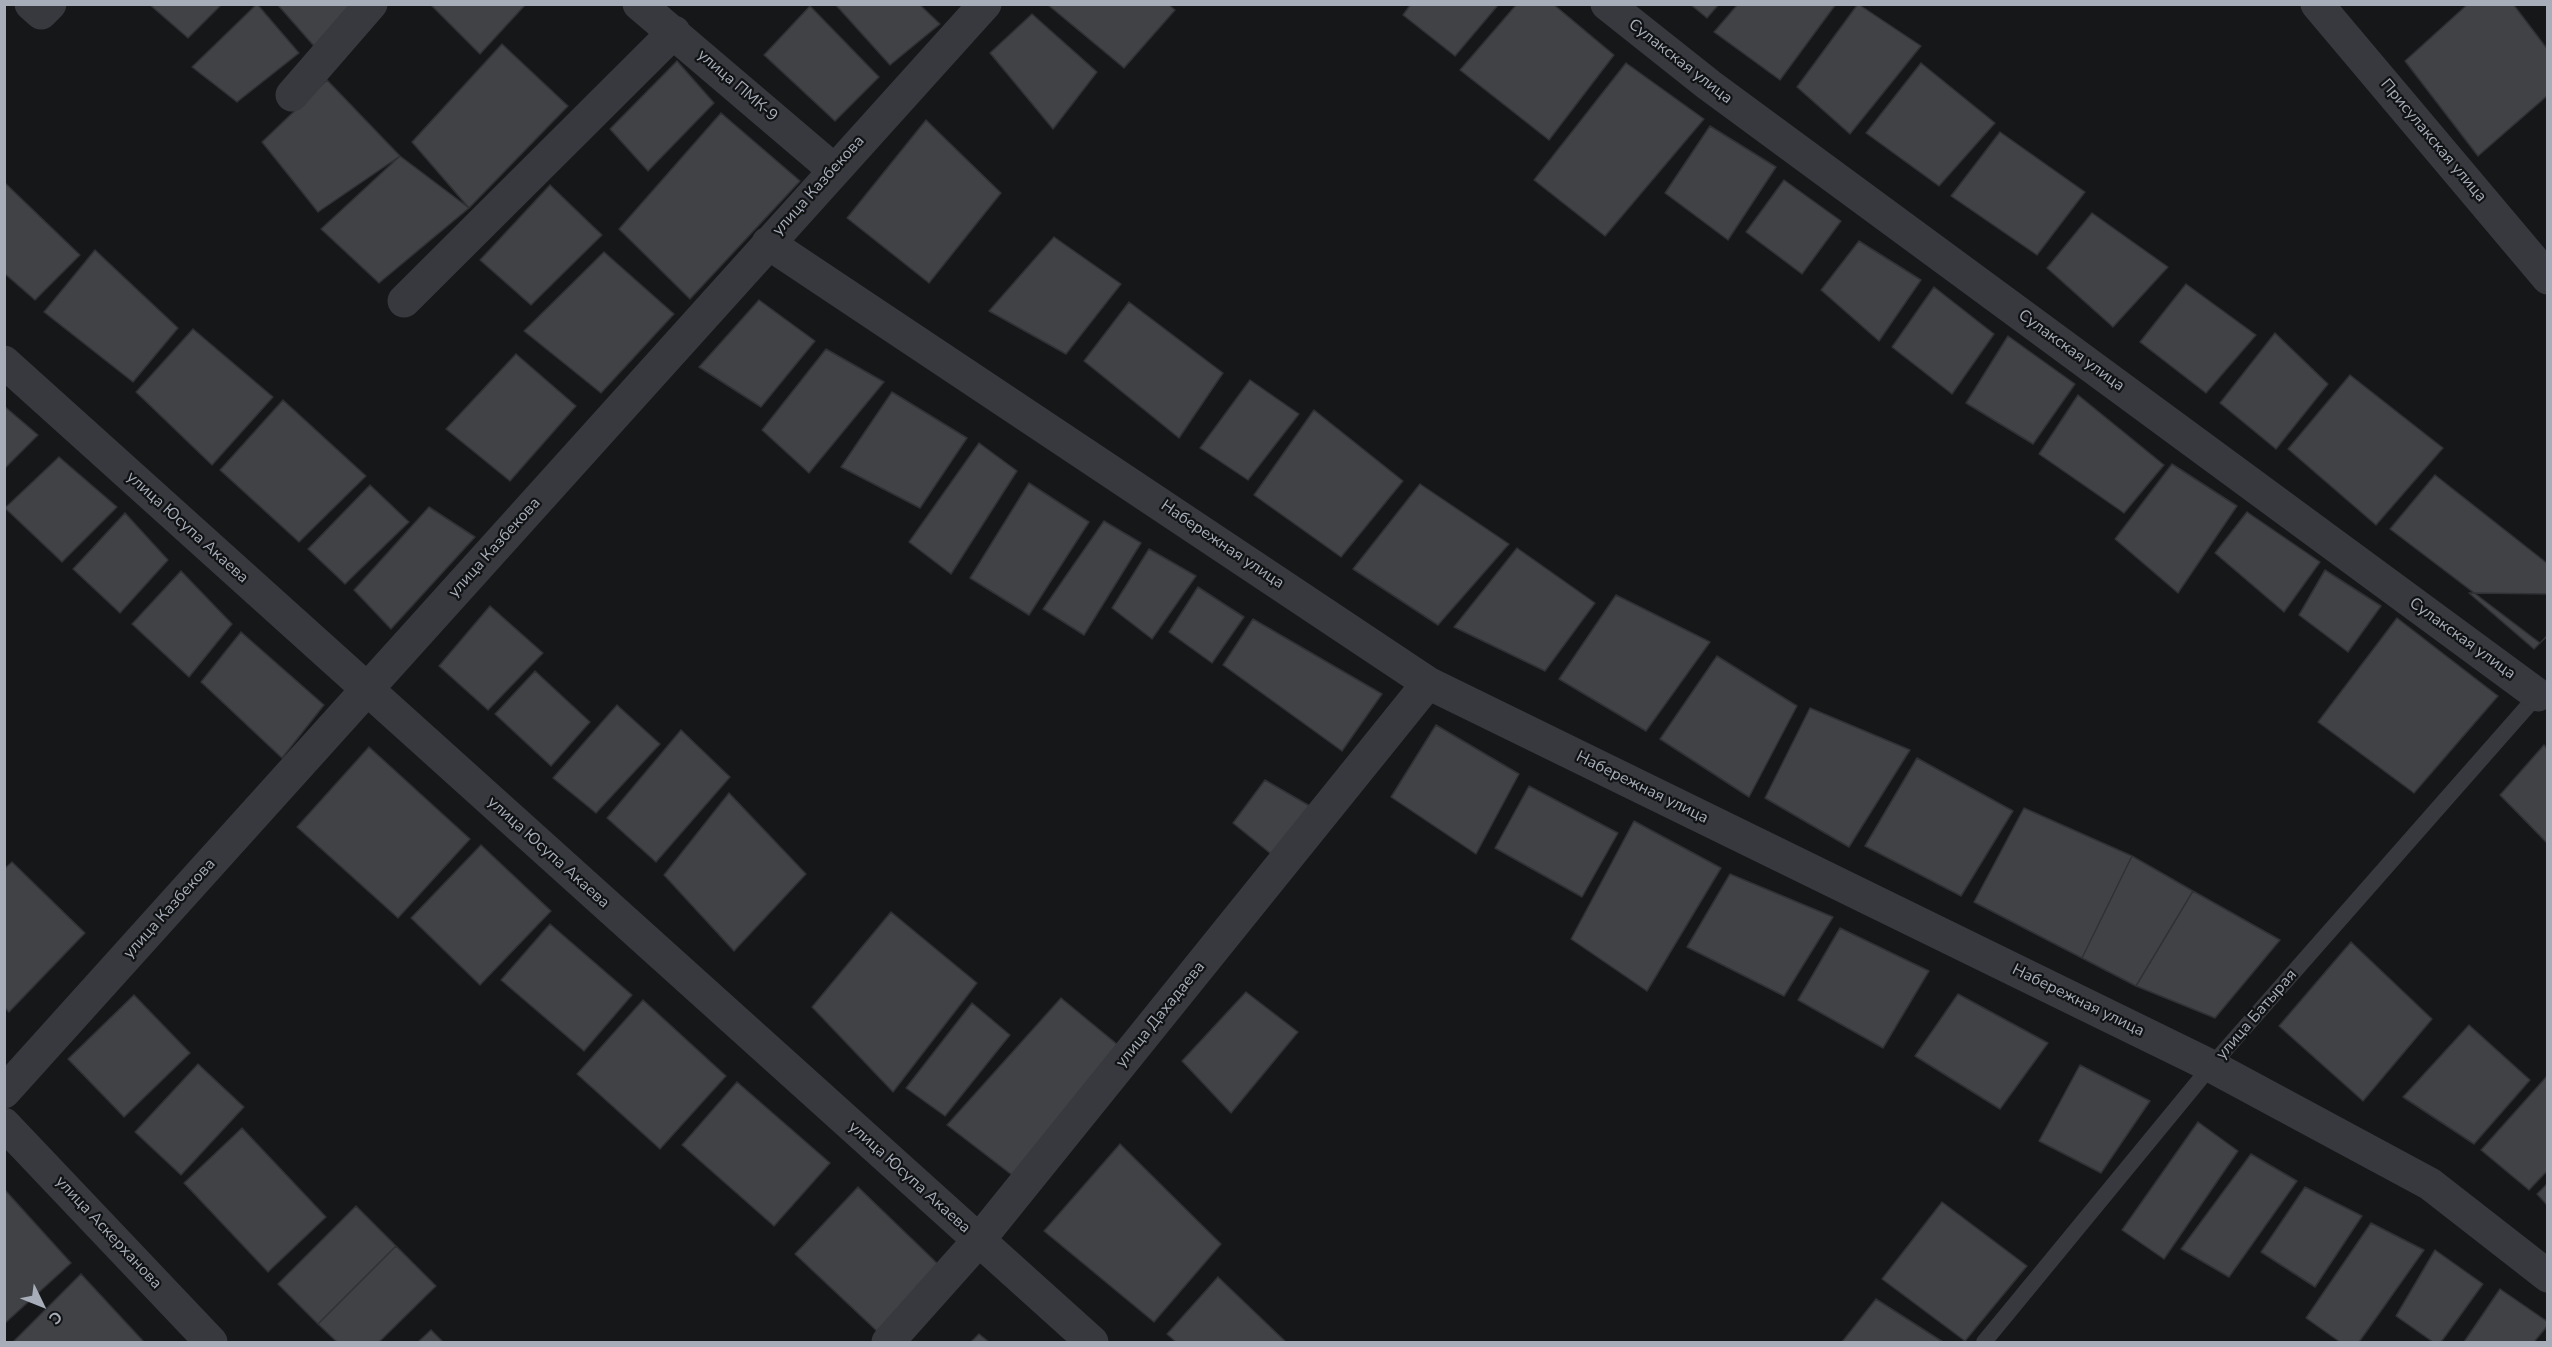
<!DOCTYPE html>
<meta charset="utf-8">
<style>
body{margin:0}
#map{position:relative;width:2552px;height:1347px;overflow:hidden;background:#161719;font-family:"Nunito Sans",sans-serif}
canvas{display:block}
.frame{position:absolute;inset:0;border:6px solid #a7aeba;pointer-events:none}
.north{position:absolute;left:12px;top:1275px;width:60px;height:60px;-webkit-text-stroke:4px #111214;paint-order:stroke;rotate:133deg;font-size:16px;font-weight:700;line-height:24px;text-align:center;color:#a7aeba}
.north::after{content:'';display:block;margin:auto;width:21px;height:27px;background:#a7aeba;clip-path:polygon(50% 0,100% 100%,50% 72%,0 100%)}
</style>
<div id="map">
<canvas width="2552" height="1347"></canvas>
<div class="frame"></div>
<div class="north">С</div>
</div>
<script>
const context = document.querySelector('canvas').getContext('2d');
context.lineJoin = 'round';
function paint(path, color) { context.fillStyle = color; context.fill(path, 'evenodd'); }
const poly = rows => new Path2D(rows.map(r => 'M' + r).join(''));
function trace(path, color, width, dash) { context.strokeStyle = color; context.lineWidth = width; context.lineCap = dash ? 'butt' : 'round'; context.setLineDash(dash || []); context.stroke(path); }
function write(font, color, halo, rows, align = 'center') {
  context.font = font + ' "Nunito Sans",sans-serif'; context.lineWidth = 4.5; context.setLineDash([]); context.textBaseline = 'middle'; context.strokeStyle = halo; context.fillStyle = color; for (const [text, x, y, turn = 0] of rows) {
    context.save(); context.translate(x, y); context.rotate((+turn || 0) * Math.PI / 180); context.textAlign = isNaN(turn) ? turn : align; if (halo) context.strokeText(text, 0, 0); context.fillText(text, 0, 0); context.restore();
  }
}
const building = poly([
 [149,4,222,4,188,38,149,4],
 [257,4,299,53,237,102,192,67,257,4],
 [277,4,353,4,314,46,277,4],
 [430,4,526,4,480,54,430,4],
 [835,4,919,4,940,24,890,65,835,4],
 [1047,4,1168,4,1175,10,1124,68,1047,4],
 [1411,4,1499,4,1455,56,1403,15,1411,4],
 [1517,4,1553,4,1614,55,1549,140,1460,70,1517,4],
 [1690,4,1719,4,1707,18,1690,4],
 [1738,4,1836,4,1780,80,1714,32,1738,4],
 [1858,4,1921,46,1850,134,1797,87,1858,4],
 [2468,4,2513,4,2548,50,2548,95,2478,156,2405,61,2468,4],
 [810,6,879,77,835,121,764,55,810,6],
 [1032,14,1097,72,1053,129,990,53,1032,14],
 [502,44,568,106,469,208,412,142,502,44],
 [677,61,714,103,648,171,610,129,677,61],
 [1626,63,1704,119,1605,236,1534,180,1626,63],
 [1921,63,1995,123,1939,186,1866,133,1921,63],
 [327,80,400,156,318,212,262,142,327,80],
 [721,113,800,181,690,299,619,229,721,113],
 [926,120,1001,193,929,283,847,218,926,120],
 [1710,126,1776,167,1728,240,1665,193,1710,126],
 [2000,132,2085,192,2037,255,1951,196,2000,132],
 [400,156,469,208,379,283,321,229,400,156],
 [1784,180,1841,221,1802,274,1746,232,1784,180],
 [4,182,80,255,35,300,4,273,4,182],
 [550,185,602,235,531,305,480,260,550,185],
 [2092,213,2168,267,2113,327,2047,268,2092,213],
 [1054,237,1121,284,1066,354,989,311,1054,237],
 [1859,241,1921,280,1879,341,1821,290,1859,241],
 [95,250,178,328,133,382,44,312,95,250],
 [604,252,674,314,601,393,524,331,604,252],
 [2186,284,2256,335,2206,393,2140,342,2186,284],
 [1934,287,1994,334,1952,394,1892,347,1934,287],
 [759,300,815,341,761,407,699,367,759,300],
 [1129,302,1223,373,1179,438,1084,361,1129,302],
 [193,329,273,397,212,465,136,392,193,329],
 [2275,333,2328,384,2276,449,2220,403,2275,333],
 [2008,336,2075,384,2033,444,1966,403,2008,336],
 [826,349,884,382,809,473,762,430,826,349],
 [516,354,576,406,510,481,446,429,516,354],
 [2350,375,2443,448,2376,525,2288,449,2350,375],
 [1250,380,1299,414,1248,480,1200,448,1250,380],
 [892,392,967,438,920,508,841,467,892,392],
 [2078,395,2164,465,2124,513,2039,454,2078,395],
 [283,400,366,476,299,542,220,470,283,400],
 [4,406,38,435,4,469,4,406],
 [1314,410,1403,481,1341,557,1254,495,1314,410],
 [979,443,1017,471,951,574,909,542,979,443],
 [59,457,117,507,62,562,5,508,59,457],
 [2172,464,2237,506,2178,593,2115,539,2172,464],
 [2435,475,2548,564,2548,635,2540,643,2390,529,2435,475],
 [1029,483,1089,522,1029,615,970,578,1029,483],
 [1420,484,1509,544,1438,625,1353,569,1420,484],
 [370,485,409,522,345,584,308,549,370,485],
 [429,507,475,537,391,629,354,590,429,507],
 [2247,512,2320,562,2284,612,2215,553,2247,512],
 [125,513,168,560,120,613,73,569,125,513],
 [1104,521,1141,543,1084,635,1043,609,1104,521],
 [1517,548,1595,603,1545,671,1454,627,1517,548],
 [1149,549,1196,576,1152,639,1112,608,1149,549],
 [2325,570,2381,606,2348,652,2299,615,2325,570],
 [181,571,232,624,189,677,132,624,181,571],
 [1198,587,1244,617,1212,663,1169,632,1198,587],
 [2469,593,2548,594,2548,635,2534,649,2469,593],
 [1616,595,1710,642,1646,731,1559,679,1616,595],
 [490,606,543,653,488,710,439,666,490,606],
 [2397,618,2498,696,2414,793,2318,722,2397,618],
 [1253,619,1382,694,1342,751,1223,665,1253,619],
 [241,632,324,705,282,758,201,682,241,632],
 [1717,656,1797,706,1749,797,1660,739,1717,656],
 [535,671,590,722,551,766,495,714,535,671],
 [617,705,660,744,596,813,553,778,617,705],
 [1810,708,1910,750,1849,847,1765,798,1810,708],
 [1436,725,1519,774,1476,854,1391,797,1436,725],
 [681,730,730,777,656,862,607,818,681,730],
 [2544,745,2548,750,2548,844,2500,795,2544,745],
 [369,747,470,839,398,918,297,827,369,747],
 [1917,758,2013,811,1961,896,1865,846,1917,758],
 [1265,780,1315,809,1276,858,1233,823,1265,780],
 [1529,786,1618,833,1582,897,1495,848,1529,786],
 [729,793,806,874,734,951,664,875,729,793],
 [2024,808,2132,856,2082,958,1974,902,2024,808],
 [1634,821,1721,868,1647,991,1571,939,1634,821],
 [481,845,551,911,480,985,411,918,481,845],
 [2132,856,2193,891,2136,986,2082,958,2132,856],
 [12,862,85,933,9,1012,4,1007,4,869,12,862],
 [1730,874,1833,917,1784,996,1687,947,1730,874],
 [2193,891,2280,940,2215,1018,2136,986,2193,891],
 [891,912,977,983,893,1092,812,1007,891,912],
 [550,924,632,995,584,1051,501,980,550,924],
 [1840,928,1929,971,1883,1048,1798,1000,1840,928],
 [2351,942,2432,1019,2363,1101,2279,1026,2351,942],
 [1246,992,1298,1032,1231,1113,1182,1061,1246,992],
 [1958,994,2048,1043,2000,1109,1915,1056,1958,994],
 [134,995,190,1053,124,1117,68,1059,134,995],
 [1061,998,1118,1045,1012,1175,947,1125,1061,998],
 [643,1000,726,1076,660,1149,577,1074,643,1000],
 [972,1003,1010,1035,945,1116,906,1088,972,1003],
 [2469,1025,2530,1080,2474,1144,2403,1097,2469,1025],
 [198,1064,244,1107,181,1175,135,1132,198,1064],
 [2080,1065,2150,1101,2101,1173,2039,1141,2080,1065],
 [2548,1075,2548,1170,2529,1190,2481,1150,2548,1075],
 [737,1082,830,1163,774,1226,682,1145,737,1082],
 [2198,1122,2238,1151,2164,1259,2122,1230,2198,1122],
 [242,1128,326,1217,268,1272,184,1183,242,1128],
 [1120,1144,1221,1244,1154,1322,1044,1231,1120,1144],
 [2251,1154,2297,1181,2229,1277,2181,1249,2251,1154],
 [2548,1183,2548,1206,2537,1194,2548,1183],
 [858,1187,941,1267,879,1333,795,1254,858,1187],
 [2305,1187,2362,1216,2315,1287,2261,1252,2305,1187],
 [5,1190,71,1263,4,1324,4,1191,5,1190],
 [1942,1202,2027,1266,1965,1341,1882,1279,1942,1202],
 [356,1206,396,1246,318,1324,278,1284,356,1206],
 [2371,1223,2424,1250,2359,1342,2340,1342,2306,1318,2371,1223],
 [396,1246,436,1286,379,1342,337,1342,318,1324,396,1246],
 [2435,1250,2483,1284,2441,1342,2433,1342,2396,1316,2435,1250],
 [81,1274,144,1342,13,1342,81,1274],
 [1218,1277,1286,1342,1176,1342,1167,1334,1218,1277],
 [2500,1289,2548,1322,2548,1325,2534,1342,2464,1342,2500,1289],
 [1876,1299,1943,1342,1842,1342,1876,1299],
 [431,1330,443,1342,418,1342,431,1330],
 [979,1334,989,1342,971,1342,979,1334]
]);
const service = poly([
 [1984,1342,2211,1066,2541,691]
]);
const minor = poly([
 [31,4,41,13,50,4],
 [639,4,834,170],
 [1607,4,1709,85,2538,695],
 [2317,4,2548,278],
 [292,95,371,4],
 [768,243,1428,683,2211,1066,2430,1184,2548,1276],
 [404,301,674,32],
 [4,362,1092,1342],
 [4,1092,985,4],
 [4,1124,211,1342],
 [888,1342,979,1240,1428,683]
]);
const streetNames = [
 ["Сулакская улица",1680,62,38],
 ["улица ПМК-9",737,86,41],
 ["Присулакская улица",2433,141,50],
 ["улица Казбекова",819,186,-48],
 ["Сулакская улица",2071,351,36],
 ["улица Юсупа Акаева",187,528,42],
 ["Набережная улица",1222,545,34],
 ["улица Казбекова",495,548,-48],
 ["Сулакская улица",2462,639,36],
 ["Набережная улица",1642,788,26],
 ["улица Юсупа Акаева",548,853,42],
 ["улица Казбекова",170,909,-48],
 ["Набережная улица",2078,1001,26],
 ["улица Дахадаева",1161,1015,-51],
 ["улица Батырая",2257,1015,-49],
 ["улица Юсупа Акаева",909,1178,42],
 ["улица Аскерханова",108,1233,47]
];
paint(building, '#404246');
trace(building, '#303135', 1.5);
trace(service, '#37393e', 16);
trace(minor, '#37393e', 33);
write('16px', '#a7aeba', '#111214', streetNames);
</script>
